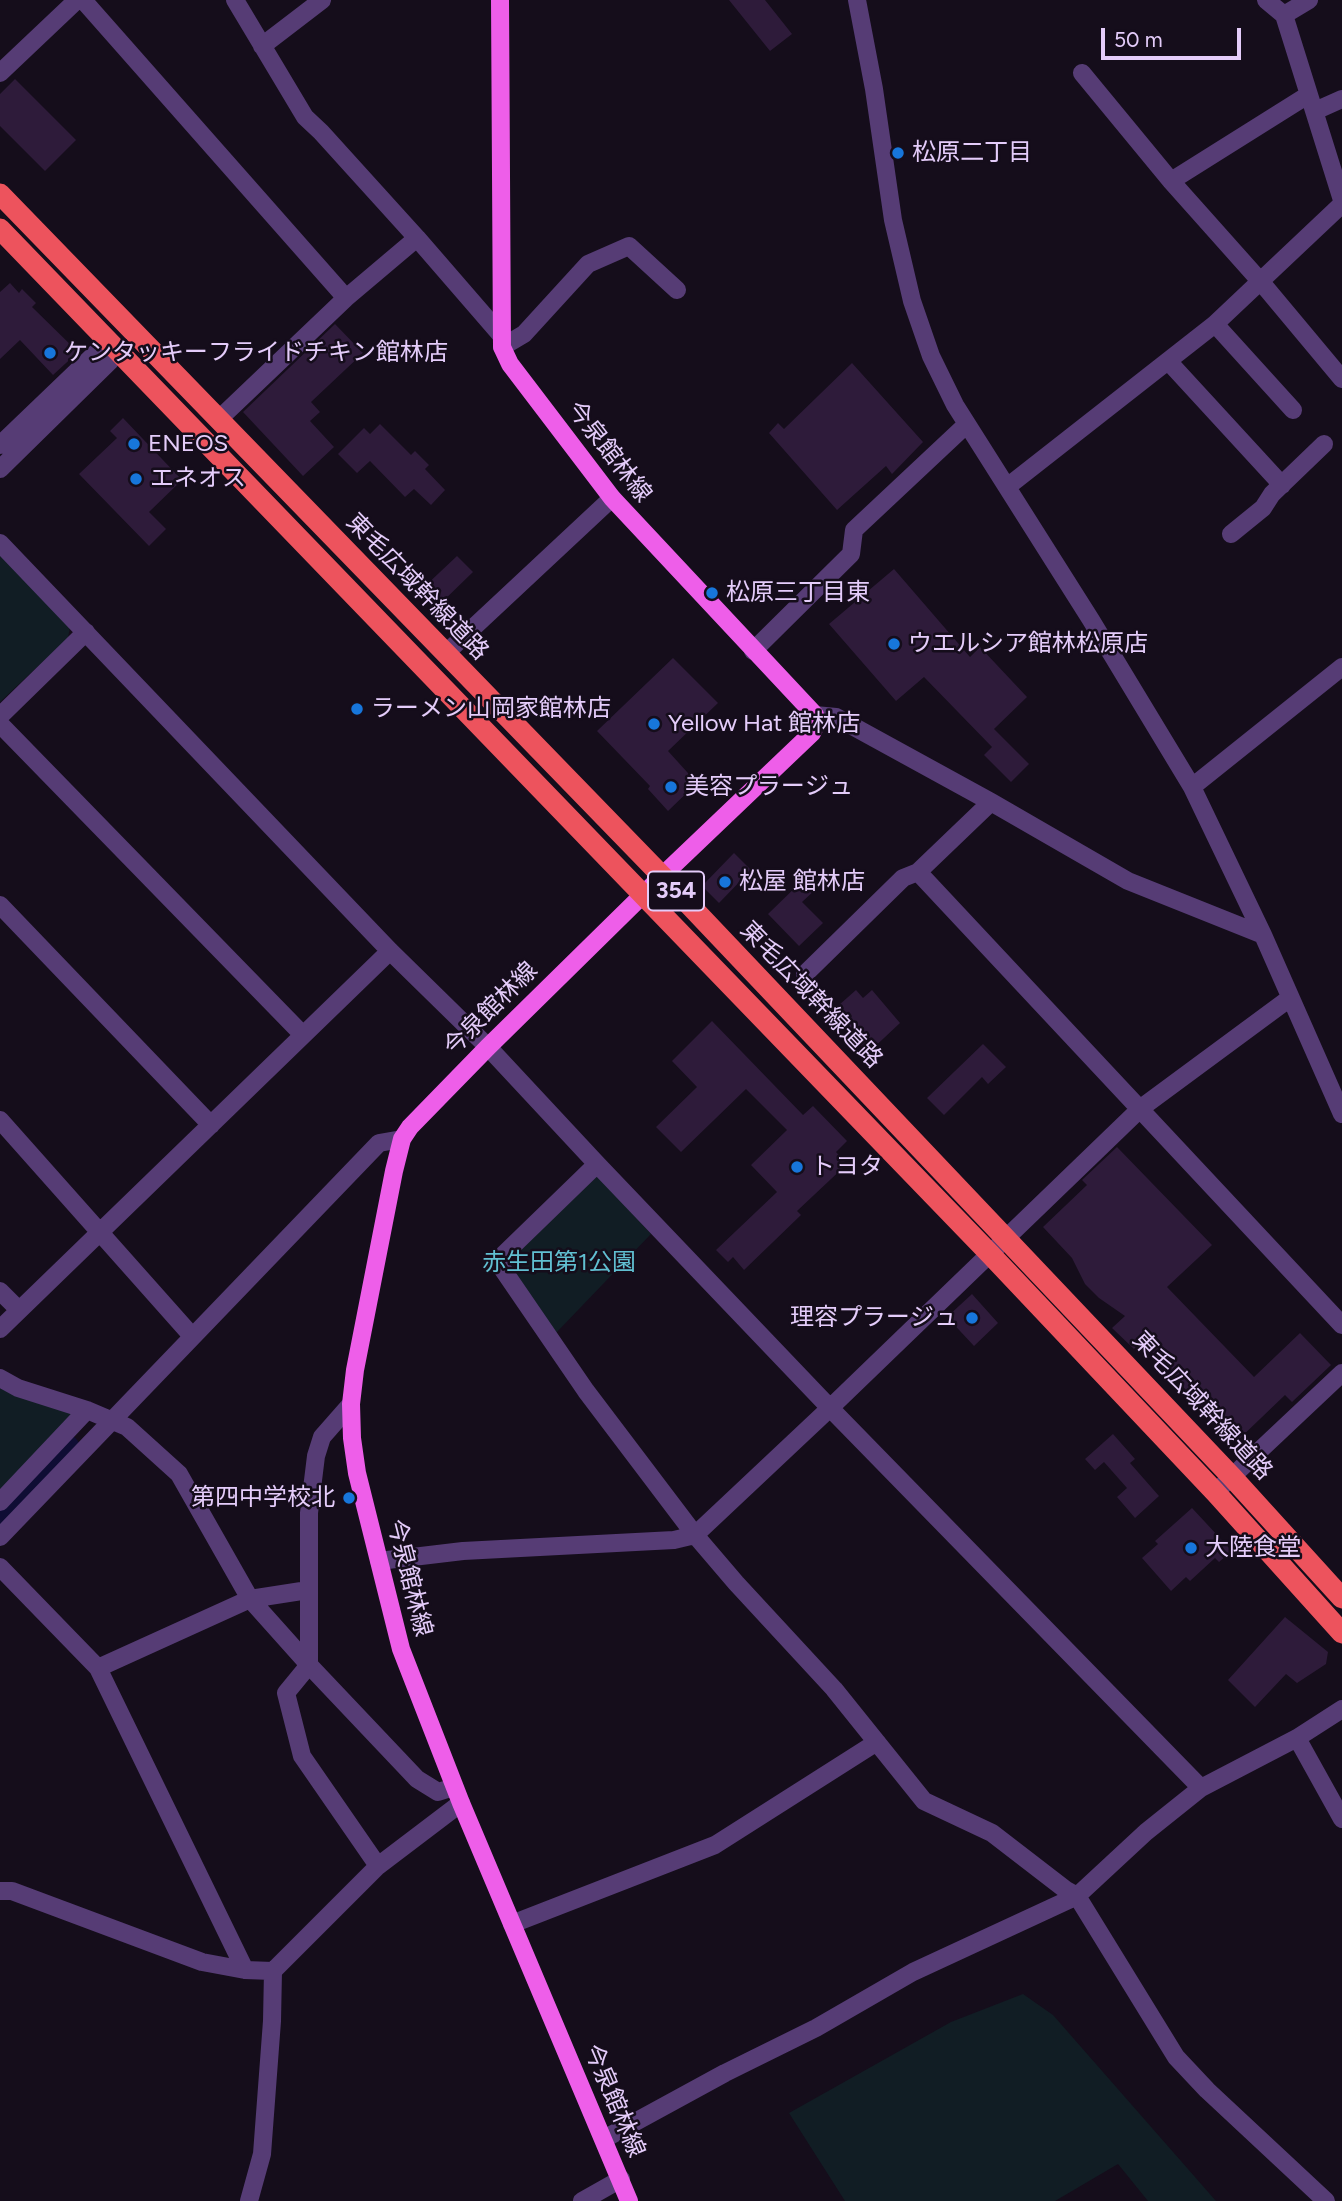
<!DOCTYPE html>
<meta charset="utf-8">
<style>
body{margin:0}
#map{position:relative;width:1342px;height:2201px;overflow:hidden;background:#150d1b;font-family:Figtree,sans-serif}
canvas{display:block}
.scale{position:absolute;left:1101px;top:28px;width:140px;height:32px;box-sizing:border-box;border:4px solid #e4ccfa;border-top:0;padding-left:9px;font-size:21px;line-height:24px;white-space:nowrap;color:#e4ccfa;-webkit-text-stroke:5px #150d1b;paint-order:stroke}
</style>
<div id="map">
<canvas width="1342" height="2201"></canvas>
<div class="scale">50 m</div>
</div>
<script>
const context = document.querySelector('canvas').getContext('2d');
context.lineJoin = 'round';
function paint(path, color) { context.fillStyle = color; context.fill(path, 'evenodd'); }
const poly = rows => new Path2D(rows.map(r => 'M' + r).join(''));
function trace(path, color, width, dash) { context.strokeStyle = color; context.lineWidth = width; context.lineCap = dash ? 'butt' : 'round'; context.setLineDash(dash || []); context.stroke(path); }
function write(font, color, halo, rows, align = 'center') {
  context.font = font + ' Figtree,"Noto Sans JP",sans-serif'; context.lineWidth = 5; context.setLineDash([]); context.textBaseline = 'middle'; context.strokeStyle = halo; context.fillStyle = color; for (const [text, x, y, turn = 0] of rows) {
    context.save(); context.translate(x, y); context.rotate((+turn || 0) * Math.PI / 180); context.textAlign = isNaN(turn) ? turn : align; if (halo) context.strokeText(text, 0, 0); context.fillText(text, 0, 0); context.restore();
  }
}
const green = poly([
 [0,555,70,627,68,638,0,702],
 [592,1169,651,1234,556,1333,497,1261],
 [0,1378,85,1413,0,1490],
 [1023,1994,1053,2015,1216,2201,1148,2201,1118,2164,1055,2201,845,2201,789,2113,951,2022]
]);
const river = poly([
 [0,1515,64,1450]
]);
const building = poly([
 [729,0,765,0,792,34,770,51],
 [15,79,76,140,45,171,0,126,0,94],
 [10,283,19,293,22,289,36,303,32,307,78,352,53,375,20,340,0,359,0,292],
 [335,324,363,353,311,402,320,412,310,421,334,447,303,476,243,412],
 [852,363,923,442,892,474,886,466,837,510,769,433,778,423,784,429],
 [123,418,182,480,149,512,166,529,149,546,79,474,117,438,110,431],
 [380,424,411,455,415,451,429,465,425,469,445,490,431,505,414,489,405,497,370,461,357,473,338,454,364,428,370,434],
 [457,556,473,572,438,606,422,589],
 [894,569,970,657,980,647,1027,697,994,729,1029,764,1011,782,984,755,992,747,924,677,896,701,829,624],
 [673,658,718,703,668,751,697,783,668,811,648,789,650,786,597,731],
 [734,853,751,870,719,903,702,886],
 [804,879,815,890,802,902,823,923,799,946,768,914],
 [856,990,863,998,872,990,900,1023,868,1053,837,1020,845,1012,839,1005],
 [712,1021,803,1115,813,1106,847,1141,836,1152,847,1164,797,1211,801,1215,744,1270,733,1257,728,1262,716,1250,777,1192,751,1165,787,1130,746,1089,681,1152,656,1127,697,1087,672,1061],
 [983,1044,1006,1067,988,1084,982,1077,944,1115,927,1098],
 [1117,1147,1212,1245,1167,1287,1254,1377,1300,1333,1331,1365,1292,1402,1285,1395,1236,1442,1140,1342,1134,1349,1112,1328,1125,1316,1099,1298,1085,1284,1072,1258,1043,1227,1087,1185,1082,1180],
 [972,1294,998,1323,974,1346,947,1317],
 [1113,1434,1135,1459,1130,1463,1159,1496,1135,1518,1117,1497,1127,1488,1104,1462,1095,1470,1085,1459],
 [1192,1508,1232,1551,1219,1562,1215,1558,1190,1581,1186,1577,1171,1591,1142,1558,1158,1544,1155,1541],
 [1285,1617,1328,1652,1326,1664,1297,1683,1286,1674,1255,1707,1228,1680]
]);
const minor = poly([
 [83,0,346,298],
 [235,0,305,117,321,132,417,238,501,335],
 [857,0,874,89,893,220,912,301,931,356,955,405,1091,620,1192,787,1263,935,1342,1114],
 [1266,0,1284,15,1342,200],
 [1284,15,1309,0],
 [262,46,322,0],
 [0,73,77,0],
 [1082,73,1171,181,1261,282,1342,379],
 [1315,111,1342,99],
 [1171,181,1308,95],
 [1215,324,1293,410],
 [502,347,524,334,588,264,629,246,677,290],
 [1168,361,1282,485],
 [218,420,346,298,417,238],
 [0,445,99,350,114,347,110,361,0,469],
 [1007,487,1215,324,1342,204],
 [1231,534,1263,508,1272,494,1324,444],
 [0,543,390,951,488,1047,597,1164,830,1408,1201,1788],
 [753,651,851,554,854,530,967,424],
 [445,654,612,498],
 [815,715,836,717,991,802,1128,881,1263,935],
 [0,716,86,632],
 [0,724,303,1035],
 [1192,787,1342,667],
 [918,872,1342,1325],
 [0,905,211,1125],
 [805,974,903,878,918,872,991,802],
 [0,1120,192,1336],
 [597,1164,497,1261,586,1391,695,1535,736,1583,834,1689,924,1801,992,1833,1066,1890,1077,1896,1176,2057,1207,2090,1326,2201],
 [0,1291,19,1310],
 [0,1329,390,951],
 [0,1378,18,1388,87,1410,127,1427,179,1474,250,1599,308,1590],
 [351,1404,322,1437,316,1456,309,1513,309,1665,417,1779,438,1792,454,1787],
 [1222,1486,1342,1373],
 [0,1502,87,1410],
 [0,1537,379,1143,402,1139],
 [379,1561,463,1551,674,1540,695,1535,830,1408,1141,1108,1290,998],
 [0,1567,98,1668,245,1970],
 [98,1668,250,1599,309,1665,286,1693,302,1756,378,1866],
 [1297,1738,1342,1819],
 [0,1891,12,1891,202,1962,245,1970,273,1971,378,1866,461,1803],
 [512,1924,715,1845,877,1742],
 [604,2139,725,2073,816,2028,913,1972,1077,1896,1146,1832,1201,1788,1297,1738,1342,1709],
 [249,2201,262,2154,272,2021,273,1971],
 [582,2201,621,2179]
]);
const major = poly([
 [500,0,502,347,510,364,612,498,815,715,817,722,812,733,662,876,488,1047,410,1127,402,1139,394,1171,355,1370,351,1404,352,1438,357,1473,401,1649,461,1803,629,2201]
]);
const highway = poly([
 [0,194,662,876,1232,1477,1342,1598],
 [0,229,990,1254,1215,1492,1342,1633]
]);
const markers = [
 [898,153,7,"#1776db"],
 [50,353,7,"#1776db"],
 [134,444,7,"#1776db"],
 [136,479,7,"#1776db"],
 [712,593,7,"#1776db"],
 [894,644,7,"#1776db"],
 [357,709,7,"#1776db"],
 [654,724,7,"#1776db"],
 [671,787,7,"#1776db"],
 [725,882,7,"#1776db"],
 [797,1167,7,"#1776db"],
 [972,1318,7,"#1776db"],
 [349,1498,7,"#1776db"],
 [1191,1548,7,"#1776db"]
];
const shields = [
 [676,891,56]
];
const shieldNames = [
 ["354",676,891]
];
const poiNames = [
 ["松原二丁目",912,153],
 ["ケンタッキーフライドチキン館林店",64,353],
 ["ENEOS",148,444],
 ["エネオス",150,479],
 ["松原三丁目東",726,593],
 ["ウエルシア館林松原店",908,644],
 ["ラーメン山岡家館林店",371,709],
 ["Yellow Hat 館林店",668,724],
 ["美容プラージュ",685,787],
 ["松屋 館林店",739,882],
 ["トヨタ",811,1167],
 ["理容プラージュ",958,1318,"right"],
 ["第四中学校北",335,1498,"right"],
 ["大陸食堂",1205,1548]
];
const streetNames = [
 ["今泉館林線",609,452,52],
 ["東毛広域幹線道路",417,587,46],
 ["東毛広域幹線道路",811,995,46],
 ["今泉館林線",491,1009,-45],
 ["東毛広域幹線道路",1202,1406,47],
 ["今泉館林線",409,1578,76],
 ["今泉館林線",614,2101,67]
];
const parkNames = [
 ["赤生田第1公園",559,1263]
];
paint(green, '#111d24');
trace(river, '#0f0d34', 33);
paint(building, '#2e1b3a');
trace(minor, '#563c75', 18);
trace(major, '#ee5ee9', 18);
trace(highway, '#ed535d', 21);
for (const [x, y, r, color] of markers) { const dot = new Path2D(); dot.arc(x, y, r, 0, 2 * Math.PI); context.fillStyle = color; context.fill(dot); trace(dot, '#150d1b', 2.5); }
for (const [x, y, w] of shields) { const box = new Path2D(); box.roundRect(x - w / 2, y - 19.5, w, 39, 5); context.fillStyle = '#150d1b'; context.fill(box); trace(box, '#e4ccfa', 2); }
write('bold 23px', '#e4ccfa', null, shieldNames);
write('24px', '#e4ccfa', '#150d1b', poiNames, 'left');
write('24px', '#e4ccfa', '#150d1b', streetNames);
write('24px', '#61bfd1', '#150d1b', parkNames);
</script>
